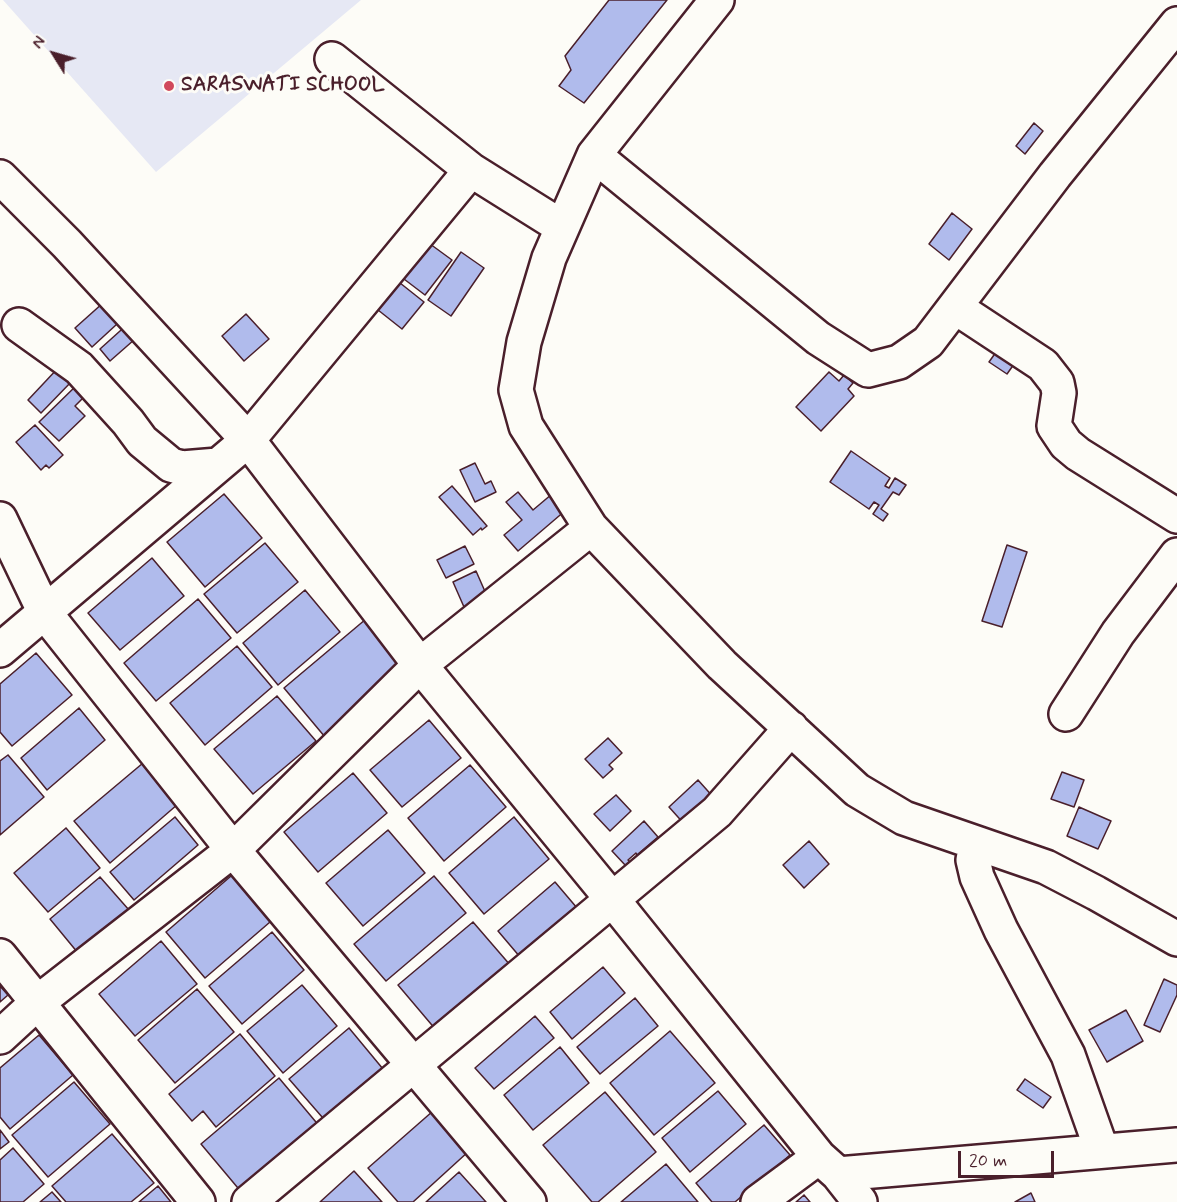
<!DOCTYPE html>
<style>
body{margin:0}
#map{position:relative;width:1177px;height:1202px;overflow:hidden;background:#fdfcf7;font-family:Mynerve,sans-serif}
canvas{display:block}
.north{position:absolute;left:24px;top:24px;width:60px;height:60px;-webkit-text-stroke:4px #fdfcf7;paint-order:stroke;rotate:307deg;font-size:16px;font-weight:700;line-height:24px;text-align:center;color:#4a1f2b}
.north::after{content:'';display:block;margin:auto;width:21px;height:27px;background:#4a1f2b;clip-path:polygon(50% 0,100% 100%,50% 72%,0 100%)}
.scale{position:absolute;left:958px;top:1151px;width:96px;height:27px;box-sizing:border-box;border:3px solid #4a1f2b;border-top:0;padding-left:8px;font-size:18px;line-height:21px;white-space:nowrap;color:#4a1f2b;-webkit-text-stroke:4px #fdfcf7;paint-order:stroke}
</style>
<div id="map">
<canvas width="1177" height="1202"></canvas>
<div class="north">N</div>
<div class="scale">20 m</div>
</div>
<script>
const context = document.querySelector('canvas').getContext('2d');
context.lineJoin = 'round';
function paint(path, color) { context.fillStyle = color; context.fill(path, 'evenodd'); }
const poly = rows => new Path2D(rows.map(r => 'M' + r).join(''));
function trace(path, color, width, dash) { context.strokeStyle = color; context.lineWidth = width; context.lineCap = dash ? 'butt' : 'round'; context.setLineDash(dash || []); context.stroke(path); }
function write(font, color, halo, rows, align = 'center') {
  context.font = font + ' Mynerve,sans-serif'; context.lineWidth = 6; context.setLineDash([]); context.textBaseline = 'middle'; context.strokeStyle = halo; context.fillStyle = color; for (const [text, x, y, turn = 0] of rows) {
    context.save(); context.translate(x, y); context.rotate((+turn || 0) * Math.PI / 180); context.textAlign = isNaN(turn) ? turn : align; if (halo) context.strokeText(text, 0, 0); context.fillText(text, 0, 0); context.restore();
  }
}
const built = poly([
 [3,0,361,0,156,172]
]);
const building = poly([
 [609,0,667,0,584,103,559,86,571,70,565,56,609,0],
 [1034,123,1043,131,1025,154,1016,146,1034,123],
 [952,213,972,229,949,260,929,244,952,213],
 [426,241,452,260,425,295,400,276,426,241],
 [461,252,484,268,451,316,428,300,461,252],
 [395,279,424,302,402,329,373,306,395,279],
 [113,294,129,313,92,347,75,328,113,294],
 [140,313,151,325,110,361,100,349,140,313],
 [246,314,269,339,244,361,222,336,246,314],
 [1006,338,1024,350,1007,374,989,362,1006,338],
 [59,367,73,380,41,413,28,400,59,367],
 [829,372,839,381,844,375,853,383,848,389,854,396,821,431,796,407,829,372],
 [80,382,90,391,75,406,85,416,59,441,39,422,80,382],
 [35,425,63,455,49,468,46,465,41,470,16,442,35,425],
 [851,451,890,478,885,486,889,488,895,478,906,485,899,495,893,492,881,509,888,514,883,521,873,514,879,505,874,502,869,509,830,482,851,451],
 [475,463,485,484,491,481,496,492,475,502,460,470,475,463],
 [452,486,487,526,482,530,481,528,473,535,439,497,452,486],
 [518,492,533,510,552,494,566,510,518,551,504,535,522,520,506,502,518,492],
 [224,494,262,538,205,587,167,542,224,494],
 [265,543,298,582,237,633,204,594,265,543],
 [1007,545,1027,552,1002,627,982,621,1007,545],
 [465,546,474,564,446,578,437,560,465,546],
 [152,558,184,596,120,650,88,613,152,558],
 [476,571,487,596,464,607,453,582,476,571],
 [305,590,340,632,278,685,243,643,305,590],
 [198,599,231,638,156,701,124,663,198,599],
 [366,619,407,667,325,737,284,688,366,619],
 [237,646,272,687,205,745,170,703,237,646],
 [36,653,72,695,12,746,0,732,0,684,36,653],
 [277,696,316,741,253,794,214,749,277,696],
 [79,708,105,740,47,790,21,758,79,708],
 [429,720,461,758,402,807,370,770,429,720],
 [608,738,622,753,609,765,613,769,603,778,585,759,608,738],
 [8,755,44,797,0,835,0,761,8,755],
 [143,763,178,804,110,863,74,821,143,763],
 [470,765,506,807,444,861,408,818,470,765],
 [1062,772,1084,780,1074,807,1051,799,1062,772],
 [353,773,387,813,318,872,284,832,353,773],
 [698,780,715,799,686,826,669,807,698,780],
 [616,795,631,811,610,831,594,814,616,795],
 [1079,807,1111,821,1098,849,1067,836,1079,807],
 [175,817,198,845,134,900,110,872,175,817],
 [514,817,549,859,484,914,449,873,514,817],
 [644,821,658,837,637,855,636,853,628,860,630,862,626,866,612,851,644,821],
 [66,828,100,868,48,912,14,873,66,828],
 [388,830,425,873,363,926,326,883,388,830],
 [809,841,829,864,804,888,783,865,809,841],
 [238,870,277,916,205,978,166,932,238,870],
 [434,876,466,913,386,981,354,944,434,876],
 [100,877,129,910,78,953,50,919,100,877],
 [555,882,583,915,526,964,498,931,555,882],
 [473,922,517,973,442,1037,398,985,473,922],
 [272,932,304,970,242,1024,209,986,272,932],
 [161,941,197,984,135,1036,99,994,161,941],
 [603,967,625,993,572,1039,550,1012,603,967],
 [1164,979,1177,985,1177,995,1160,1032,1144,1025,1164,979],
 [302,985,337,1026,283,1073,247,1031,302,985],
 [0,986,8,995,0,1002,0,986],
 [197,989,234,1032,175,1083,138,1040,197,989],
 [635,998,658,1026,600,1074,577,1047,635,998],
 [1126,1010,1143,1041,1107,1062,1089,1030,1126,1010],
 [535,1016,554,1038,494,1089,475,1068,535,1016],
 [349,1028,388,1075,329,1125,289,1079,349,1028],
 [670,1031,715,1083,654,1135,610,1083,670,1031],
 [240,1034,275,1076,216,1127,203,1111,192,1121,169,1094,240,1034],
 [39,1035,73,1075,10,1129,0,1117,0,1068,39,1035],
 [560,1047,589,1083,533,1130,504,1095,560,1047],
 [279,1078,326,1134,248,1200,201,1144,279,1078],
 [1025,1079,1051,1097,1043,1108,1017,1090,1025,1079],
 [74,1082,110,1124,48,1177,12,1135,74,1082],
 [718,1091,746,1124,690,1172,662,1138,718,1091],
 [605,1092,656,1152,598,1202,592,1202,543,1145,605,1092],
 [433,1111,469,1151,413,1202,398,1202,368,1168,433,1111],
 [764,1125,790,1155,735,1202,712,1202,696,1183,764,1125],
 [0,1130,9,1142,0,1149,0,1130],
 [112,1134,154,1183,131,1202,66,1202,52,1186,112,1134],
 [13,1148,44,1184,23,1202,0,1202,0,1160,13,1148],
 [666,1164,698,1202,621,1202,666,1164],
 [354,1171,382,1202,320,1202,354,1171],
 [459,1172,486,1202,426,1202,459,1172],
 [158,1186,171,1202,139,1202,158,1186],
 [52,1192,61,1202,40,1202,52,1192],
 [1031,1193,1035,1202,1015,1202,1031,1193],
 [804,1195,810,1202,796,1202,804,1195]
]);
const minor = poly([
 [717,0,594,155,549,258,524,342,516,390,526,426,591,528,722,665,857,790,904,818,1046,867,1096,893,1177,939],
 [594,155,818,338,868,370,899,362,928,342,1055,175,1177,24],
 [471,170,562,227],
 [0,177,67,244,248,440,471,170,332,59],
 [955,307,1043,365,1057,383,1059,393,1054,426,1066,444,1078,454,1177,516],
 [19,325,79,368,128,422,142,441,171,465,182,468,218,465],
 [0,519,45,613,233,850,529,1202],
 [0,650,248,440,420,665,612,899,819,1157,838,1174,860,1202],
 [1066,714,1118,633,1177,555],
 [976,844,973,860,977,877,1001,930,1068,1055,1102,1151],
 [0,956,198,1202],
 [0,1037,38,1002,233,850,420,665,591,528],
 [838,1174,1177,1145],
 [249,1202,717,812,791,728],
 [758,1202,819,1157]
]);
const markers = [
 [169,86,6,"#d1495b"]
];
const poiNames = [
 ["SARASWATI SCHOOL",181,86]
];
paint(built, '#e6e8f4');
paint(building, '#b0bbec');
trace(building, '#4a1f2b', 1.5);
trace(minor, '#4a1f2b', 38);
trace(minor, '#fdfcf7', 33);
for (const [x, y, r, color] of markers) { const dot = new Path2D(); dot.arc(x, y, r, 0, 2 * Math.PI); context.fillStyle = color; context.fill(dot); trace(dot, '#fdfcf7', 2); }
write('bold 21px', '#4a1f2b', '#fdfcf7', poiNames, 'left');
</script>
